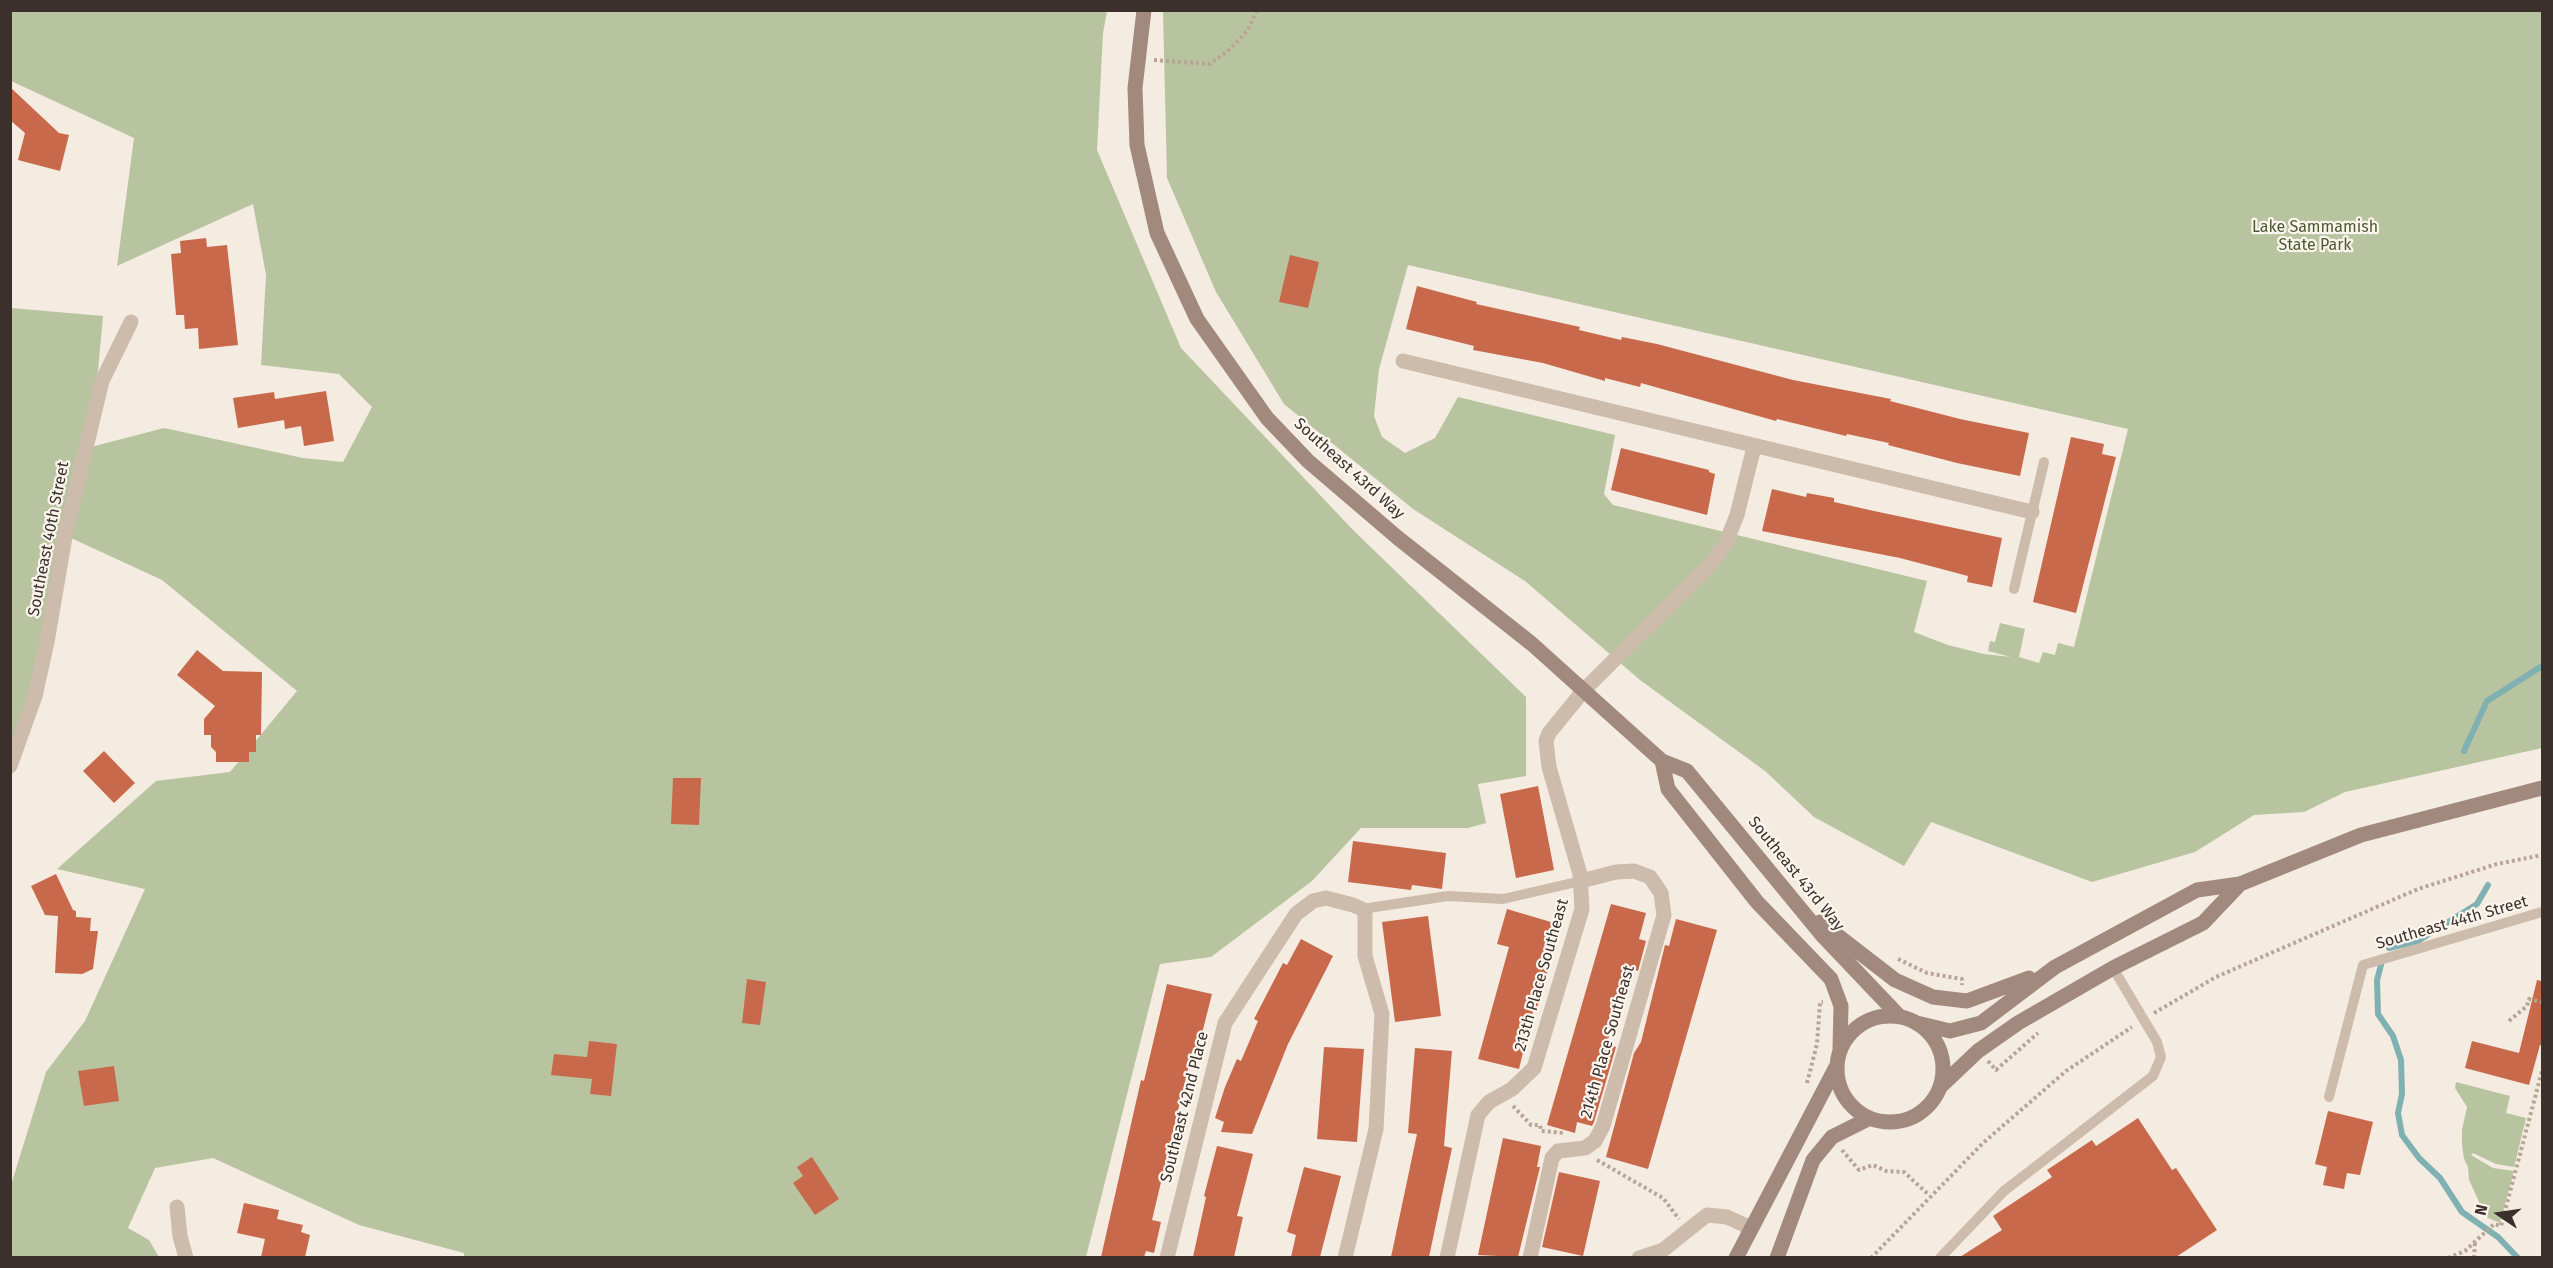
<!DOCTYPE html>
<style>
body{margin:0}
#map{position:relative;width:2553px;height:1268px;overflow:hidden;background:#f4ebe1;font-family:"Fira Sans",sans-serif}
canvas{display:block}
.frame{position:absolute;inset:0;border:12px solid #3b302b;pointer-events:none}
.north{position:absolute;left:2469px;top:1184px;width:60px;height:60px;-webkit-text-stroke:4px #fbf5ee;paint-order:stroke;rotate:283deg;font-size:16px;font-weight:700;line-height:24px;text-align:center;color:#3b302b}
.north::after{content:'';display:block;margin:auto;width:21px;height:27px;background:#3b302b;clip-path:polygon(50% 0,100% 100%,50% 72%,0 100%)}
</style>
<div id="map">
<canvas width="2553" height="1268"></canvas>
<div class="frame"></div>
<div class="north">N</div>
</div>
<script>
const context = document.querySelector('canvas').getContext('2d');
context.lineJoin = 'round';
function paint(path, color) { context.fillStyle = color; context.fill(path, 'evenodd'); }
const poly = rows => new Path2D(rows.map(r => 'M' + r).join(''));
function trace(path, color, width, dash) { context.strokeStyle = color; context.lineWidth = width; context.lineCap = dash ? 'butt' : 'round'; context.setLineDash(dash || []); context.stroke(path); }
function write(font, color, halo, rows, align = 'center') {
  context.font = font + ' "Fira Sans",sans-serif'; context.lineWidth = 4.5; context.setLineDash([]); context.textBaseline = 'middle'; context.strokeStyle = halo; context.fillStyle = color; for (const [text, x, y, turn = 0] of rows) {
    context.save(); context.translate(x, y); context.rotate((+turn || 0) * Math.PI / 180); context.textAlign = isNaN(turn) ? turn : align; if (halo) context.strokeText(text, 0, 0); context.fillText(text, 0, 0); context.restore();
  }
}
const green = poly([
 [11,11,1107,11,1103,33,1097,150,1181,348,1354,531,1526,697,1526,776,1478,784,1486,823,1468,828,1361,828,1312,881,1211,957,1160,964,1086,1257,464,1257,464,1253,359,1225,213,1158,155,1168,128,1228,149,1240,159,1257,11,1257,11,1185,46,1072,85,1021,145,889,57,869,156,781,230,772,297,691,162,580,71,538,11,779,11,308,103,316,91,447,164,428,303,458,343,462,372,407,339,374,261,365,266,275,253,204,117,266,134,138,11,81],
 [1163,11,2542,11,2542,748,2345,792,2304,812,2254,815,2195,852,2092,882,1931,822,1904,866,1814,817,1765,771,1640,680,1525,581,1413,509,1284,404,1216,292,1167,178],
 [1408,265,2128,429,2074,647,2058,643,2055,655,2043,652,2039,663,2019,657,2025,629,2000,623,1995,642,1990,641,1988,651,2011,657,1984,654,1948,645,1914,632,1927,581,1613,505,1604,494,1615,435,1458,397,1435,438,1405,453,1382,437,1374,416,1379,369],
 [2456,1082,2510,1096,2506,1113,2526,1118,2514,1167,2496,1164,2473,1153,2471,1155,2493,1168,2514,1171,2500,1223,2486,1217,2469,1180,2468,1167,2464,1159,2462,1146,2462,1130,2467,1107,2455,1088]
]);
const stream = poly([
 [2464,751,2487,701,2542,666],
 [2389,948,2418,941,2477,904,2488,885],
 [2381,965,2377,980,2378,1014,2393,1036,2401,1060,2402,1094,2398,1113,2402,1135,2419,1158,2440,1178,2462,1212,2498,1237,2518,1258]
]);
const building = poly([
 [10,87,59,133,69,135,60,171,18,160,25,133,10,120],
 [206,238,207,247,227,245,238,345,199,349,198,328,185,329,184,315,176,315,171,254,181,253,180,241],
 [1290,255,1319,262,1308,308,1279,302],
 [1417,286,1477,302,1476,304,1580,327,1579,330,1621,340,1622,337,1657,344,1793,380,1891,399,1890,401,1960,419,2029,433,2020,476,1957,463,1888,445,1889,443,1847,434,1846,436,1777,419,1776,421,1641,383,1640,387,1605,378,1605,381,1543,363,1473,350,1474,346,1406,329],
 [326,391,334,441,304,446,301,426,285,429,284,420,238,428,233,398,274,392,275,399],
 [2071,437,2104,444,2102,454,2116,457,2076,613,2033,602],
 [1621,448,1709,470,1709,472,1715,474,1707,515,1611,490],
 [1772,489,1806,497,1807,493,1834,498,1834,502,1874,511,2002,538,1992,587,1967,582,1968,576,1900,558,1762,531],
 [197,650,223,671,262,672,261,735,256,735,256,752,249,752,249,762,216,762,216,752,211,747,211,735,204,735,204,719,215,706,177,675],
 [104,751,135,783,114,803,83,771],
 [673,778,701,778,699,825,671,824],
 [1538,786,1554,870,1516,878,1500,794],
 [1353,841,1446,853,1442,889,1412,885,1411,890,1348,882],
 [56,874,73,910,76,911,76,917,91,918,90,931,98,931,93,969,82,974,55,973,58,916,45,915,31,886],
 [1611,904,1646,913,1639,939,1646,941,1638,971,1628,968,1612,1023,1607,1044,1616,1047,1594,1122,1592,1126,1577,1122,1575,1133,1547,1125],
 [1507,909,1561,925,1537,1008,1534,1007,1519,1069,1478,1059,1509,947,1497,944],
 [1428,916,1441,1016,1395,1022,1382,922],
 [1676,919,1717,930,1648,1169,1606,1157,1634,1053,1641,1042,1665,945,1669,946],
 [1301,939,1333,956,1288,1044,1252,1134,1221,1132,1224,1122,1215,1118,1225,1087,1237,1059,1241,1061,1258,1021,1254,1019,1283,963,1287,965],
 [747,979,766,982,760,1025,742,1023],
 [2537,980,2542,981,2542,1045,2540,1045,2529,1085,2465,1068,2472,1041,2519,1053],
 [1167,984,1212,994,1197,1053,1192,1052,1152,1220,1161,1222,1154,1253,1146,1251,1144,1257,1101,1257,1141,1080,1144,1081],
 [589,1041,617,1044,611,1096,590,1094,592,1079,551,1075,554,1054,587,1057],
 [1324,1047,1364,1049,1357,1142,1317,1139],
 [1415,1048,1452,1051,1444,1146,1452,1148,1429,1257,1391,1257,1417,1134,1408,1133],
 [114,1066,119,1101,84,1106,78,1071],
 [2328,1111,2373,1122,2360,1175,2347,1173,2344,1189,2323,1185,2327,1167,2315,1164],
 [2138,1118,2172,1170,2176,1168,2217,1230,2176,1257,1960,1257,2002,1230,1993,1216,2052,1177,2047,1170,2092,1140,2096,1146],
 [1503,1138,1541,1146,1537,1167,1540,1167,1518,1257,1478,1255],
 [1217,1146,1253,1154,1237,1216,1243,1217,1234,1257,1193,1257,1206,1197,1204,1196],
 [812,1157,839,1199,815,1215,793,1183,803,1176,797,1167],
 [1304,1167,1341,1176,1320,1257,1291,1257,1296,1235,1287,1232],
 [1559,1172,1600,1181,1583,1256,1542,1247],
 [244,1203,279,1210,277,1219,303,1225,301,1232,310,1235,305,1257,261,1257,265,1239,237,1233]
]);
const path = poly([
 [1154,60,1210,64,1229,50,1248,30,1257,10],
 [1898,959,1927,973,1962,979,1962,985],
 [2154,1013,2216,977,2418,889,2497,864,2542,855],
 [2509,1021,2527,1006,2529,999,2542,1002],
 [1988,1061,1996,1070,2038,1033],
 [1807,1083,1817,1044,1820,1002,1823,1002],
 [1513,1106,1531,1125,1540,1125,1541,1131,1564,1133],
 [1842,1150,1859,1170,1873,1165,1886,1171,1904,1172,1929,1195],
 [1597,1160,1663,1198,1679,1219],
 [1871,1258,1983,1143,2066,1071,2132,1027],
 [2448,1258,2465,1251,2494,1224,2501,1226,2542,1071],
 [2474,1258,2475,1243]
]);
const lane = poly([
 [2014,589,2044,462],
 [1362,909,1448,896,1503,899,1581,881],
 [2329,1097,2363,965,2542,912],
 [1940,1258,2004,1191,2153,1076,2161,1057,2157,1042,2113,968]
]);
const street = poly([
 [1403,361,2032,512],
 [10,766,35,696,47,642,66,531,102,381,131,322],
 [177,1207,180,1236,186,1258],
 [1167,1258,1225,1023,1296,914,1313,901,1326,898,1353,905,1362,909,1365,914,1365,956,1382,1014,1376,1129,1345,1258],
 [1447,1258,1478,1115,1489,1102,1512,1089,1534,1068,1582,909,1580,874,1549,767,1546,741,1549,733,1584,690,1710,565,1725,545,1737,515,1754,447],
 [1530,1258,1552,1158,1558,1151,1585,1148,1595,1141,1603,1126,1664,915,1661,893,1650,877,1634,871,1616,872,1581,881],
 [1639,1258,1663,1250,1707,1215,1727,1217,1751,1228]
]);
const secondary = poly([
 [1144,10,1135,88,1137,145,1157,233,1197,319,1267,418,1308,461,1398,538,1532,644,1662,761,1687,771,1822,935,1899,1016],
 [1662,761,1668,789,1757,902,1831,979,1841,1006,1840,1048],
 [1820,922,1895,980,1933,997,1967,1001,2029,978],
 '1837 1069a53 53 0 1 1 106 0a53 53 0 1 1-106 0Z',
 [1917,1023,1950,1031,1981,1023,2055,967,2197,890,2240,884,2361,835,2542,788],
 [1940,1087,1978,1051,2018,1023,2113,968,2203,923,2240,884],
 [1736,1258,1836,1067],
 [1777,1258,1813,1160,1832,1137,1868,1119]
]);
const parkNames = [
 ["Lake Sammamish",2315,228],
 ["State Park",2315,246]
];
const streetNames = [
 ["Southeast 43rd Way",1349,469,42],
 ["Southeast 40th Street",49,539,-79],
 ["Southeast 43rd Way",1796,874,51],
 ["Southeast 44th Street",2452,923,-16],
 ["213th Place Southeast",1542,975,-74],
 ["214th Place Southeast",1608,1042,-74],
 ["Southeast 42nd Place",1185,1107,-76]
];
paint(green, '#b8c4a0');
trace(stream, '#7fb0b2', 6);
paint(building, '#c8694b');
trace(path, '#b9a596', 4, [3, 3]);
trace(lane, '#cdbbac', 10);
trace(street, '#cdbbac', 15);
trace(secondary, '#a18a7d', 15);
write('16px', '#4a5a2e', '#fbf5ee', parkNames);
write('16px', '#3b302b', '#fbf5ee', streetNames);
</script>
